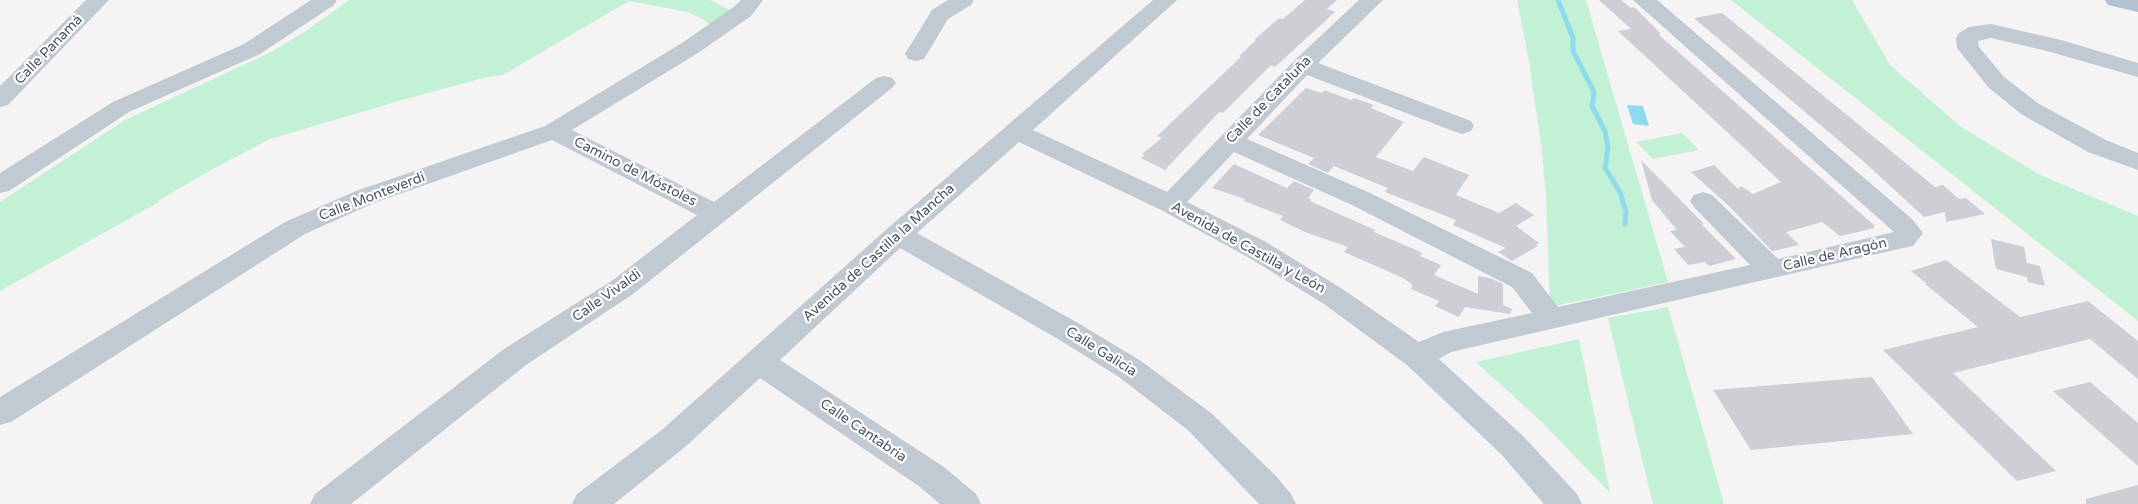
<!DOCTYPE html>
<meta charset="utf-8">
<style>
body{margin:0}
canvas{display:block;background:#f5f3f3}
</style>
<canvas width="2138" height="504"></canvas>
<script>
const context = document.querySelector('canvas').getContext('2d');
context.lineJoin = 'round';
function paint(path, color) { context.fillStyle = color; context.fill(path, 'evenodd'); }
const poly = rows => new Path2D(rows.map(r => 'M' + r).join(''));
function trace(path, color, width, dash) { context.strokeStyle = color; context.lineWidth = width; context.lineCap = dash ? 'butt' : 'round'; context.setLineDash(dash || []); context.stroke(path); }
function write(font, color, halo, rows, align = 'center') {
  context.font = font + ' "Varela Round",sans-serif'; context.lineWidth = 4.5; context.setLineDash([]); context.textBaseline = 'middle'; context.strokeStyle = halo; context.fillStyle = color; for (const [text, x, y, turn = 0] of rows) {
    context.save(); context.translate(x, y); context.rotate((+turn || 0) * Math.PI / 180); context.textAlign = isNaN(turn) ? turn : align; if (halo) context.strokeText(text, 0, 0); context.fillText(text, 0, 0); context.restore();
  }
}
const green = poly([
 [349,0,710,0,730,10,711,26,703,19,688,12,629,1,503,75,487,77,402,100,270,139,209,171,158,201,159,202,0,291,0,202,125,120,269,53,306,31],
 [1517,0,1586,0,1668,282,1550,307,1546,198,1542,151,1529,61],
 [1731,0,1852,0,1890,65,1960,126,2040,175,2138,216,2138,321],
 [1682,133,1699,150,1653,159,1636,142],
 [1668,307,1724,504,1653,504,1608,318],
 [1579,339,1610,493,1544,424,1476,362]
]);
const water = poly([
 [1627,105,1643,106,1649,126,1633,124]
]);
const stream = poly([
 [1558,0,1573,38,1573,51,1594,92,1592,106,1605,131,1608,148,1605,168,1620,192,1626,212,1625,224]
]);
const building = poly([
 [1305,0,1337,0,1327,9,1335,12,1275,67,1271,65,1223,113,1219,112,1165,170,1141,158,1145,155,1142,154,1162,138,1157,136,1241,57,1239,56,1256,40,1255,39,1279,18,1283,19],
 [1599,0,1621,0,1631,8,1634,7,1661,34,1658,34,1875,226,1873,226,1875,228,1840,236,1822,222,1786,232,1799,245,1772,251,1730,207,1691,172,1714,165,1738,189,1741,186,1753,194,1781,182,1618,31,1631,29],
 [1722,13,1935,187,1943,185,1959,199,1966,198,1985,214,1946,222,1945,212,1924,217,1863,161,1695,19,1694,18],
 [1306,88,1322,93,1324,90,1351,100,1354,98,1374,105,1371,108,1404,122,1376,157,1413,171,1424,157,1469,175,1456,195,1499,213,1516,203,1534,215,1516,226,1539,243,1536,245,1538,246,1512,261,1498,252,1506,248,1453,225,1456,220,1385,192,1388,188,1334,166,1328,173,1308,164,1314,158,1258,135],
 [1641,160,1704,224,1702,225,1736,259,1709,266,1705,262,1688,265,1674,249,1685,247,1670,231,1677,230,1652,200],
 [1234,164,1287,188,1294,181,1314,190,1308,198,1311,199,1310,201,1375,230,1374,232,1416,250,1422,253,1420,256,1441,265,1434,275,1478,294,1478,276,1490,278,1503,284,1503,305,1512,309,1510,314,1465,307,1459,317,1435,306,1439,301,1411,289,1413,285,1403,278,1344,252,1348,247,1305,232,1280,220,1283,216,1244,201,1245,199,1212,188],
 [1991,239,2024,247,2027,263,2040,266,2045,286,2028,282,2027,277,1996,269],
 [1946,260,2020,317,2088,301,2138,341,2138,379,2090,339,1953,373,2056,471,2017,481,1883,350,1978,327,1925,284,1927,284,1911,271],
 [1872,377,1913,434,1751,450,1713,390],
 [2090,382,2138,423,2138,466,2053,391],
 [2138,485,2138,504,2086,504,2086,499]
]);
const minor = poly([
 [86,0,109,0,8,105,0,107,0,86,86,0],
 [311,0,337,0,334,5,260,54,129,112,9,191,0,193,0,173,113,102,244,44,311,0],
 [741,0,763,0,751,16,698,53,572,130,714,202,876,78,884,76,892,78,896,83,892,88,633,294,526,365,351,504,310,504,315,494,504,349,613,280,697,215,552,140,374,203,305,234,11,422,0,425,0,397,285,222,356,191,545,126,682,43,735,6,741,0],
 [948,0,974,0,971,5,948,19,924,59,916,61,908,59,905,54,929,15,932,10,948,0],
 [1153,0,1177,0,1033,130,1167,192,1295,60,1359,0,1383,0,1318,63,1471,121,1474,126,1471,131,1462,134,1453,131,1307,75,1247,139,1370,193,1532,273,1558,307,1750,265,1694,207,1690,201,1694,195,1703,192,1712,195,1778,259,1894,232,1633,0,1657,0,1912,219,1923,233,1913,246,1903,248,1451,352,1439,359,1523,436,1577,494,1582,504,1544,504,1501,454,1407,365,1324,304,1246,256,1161,210,1019,142,917,233,1078,323,1141,361,1211,413,1276,476,1291,494,1296,504,1259,504,1189,431,1119,377,1058,339,900,248,780,360,944,467,976,494,981,504,940,504,920,487,760,378,685,447,614,504,572,504,577,494,663,429,888,228,1153,0],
 [1234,152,1352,205,1512,287,1532,313,1443,332,1419,342,1344,290,1266,242,1187,202,1234,152],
 [1991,24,2061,40,2138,63,2138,77,2047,51,1991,38,1978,41,1979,47,2004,77,2039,104,2106,140,2138,153,2138,170,2088,152,2021,114,1988,87,1957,48,1956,38,1959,33,1969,27,1991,24]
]);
const major = poly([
 [2105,0,2138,0,2138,12,2108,5,2105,0]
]);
const streetNames = [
 ["Calle Panamá",49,50,-46],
 ["Calle de Cataluña",1269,100,-46],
 ["Camino de Móstoles",635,172,27],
 ["Calle Monteverdi",372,197,-21],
 ["Avenida de Castilla y León",1248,248,29],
 ["Avenida de Castilla la Mancha",879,253,-42],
 ["Calle de Aragón",1835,255,-13],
 ["Calle Vivaldi",607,296,-35],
 ["Calle Galicia",1101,352,32],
 ["Calle Cantabria",863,431,34]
];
paint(green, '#c3f1d5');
paint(water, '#90daee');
trace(stream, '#90daee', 5);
paint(building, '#cdcfd5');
paint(minor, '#c1cad2');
paint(major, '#b3c2d1');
write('14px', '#4a5661', '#fff', streetNames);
</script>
